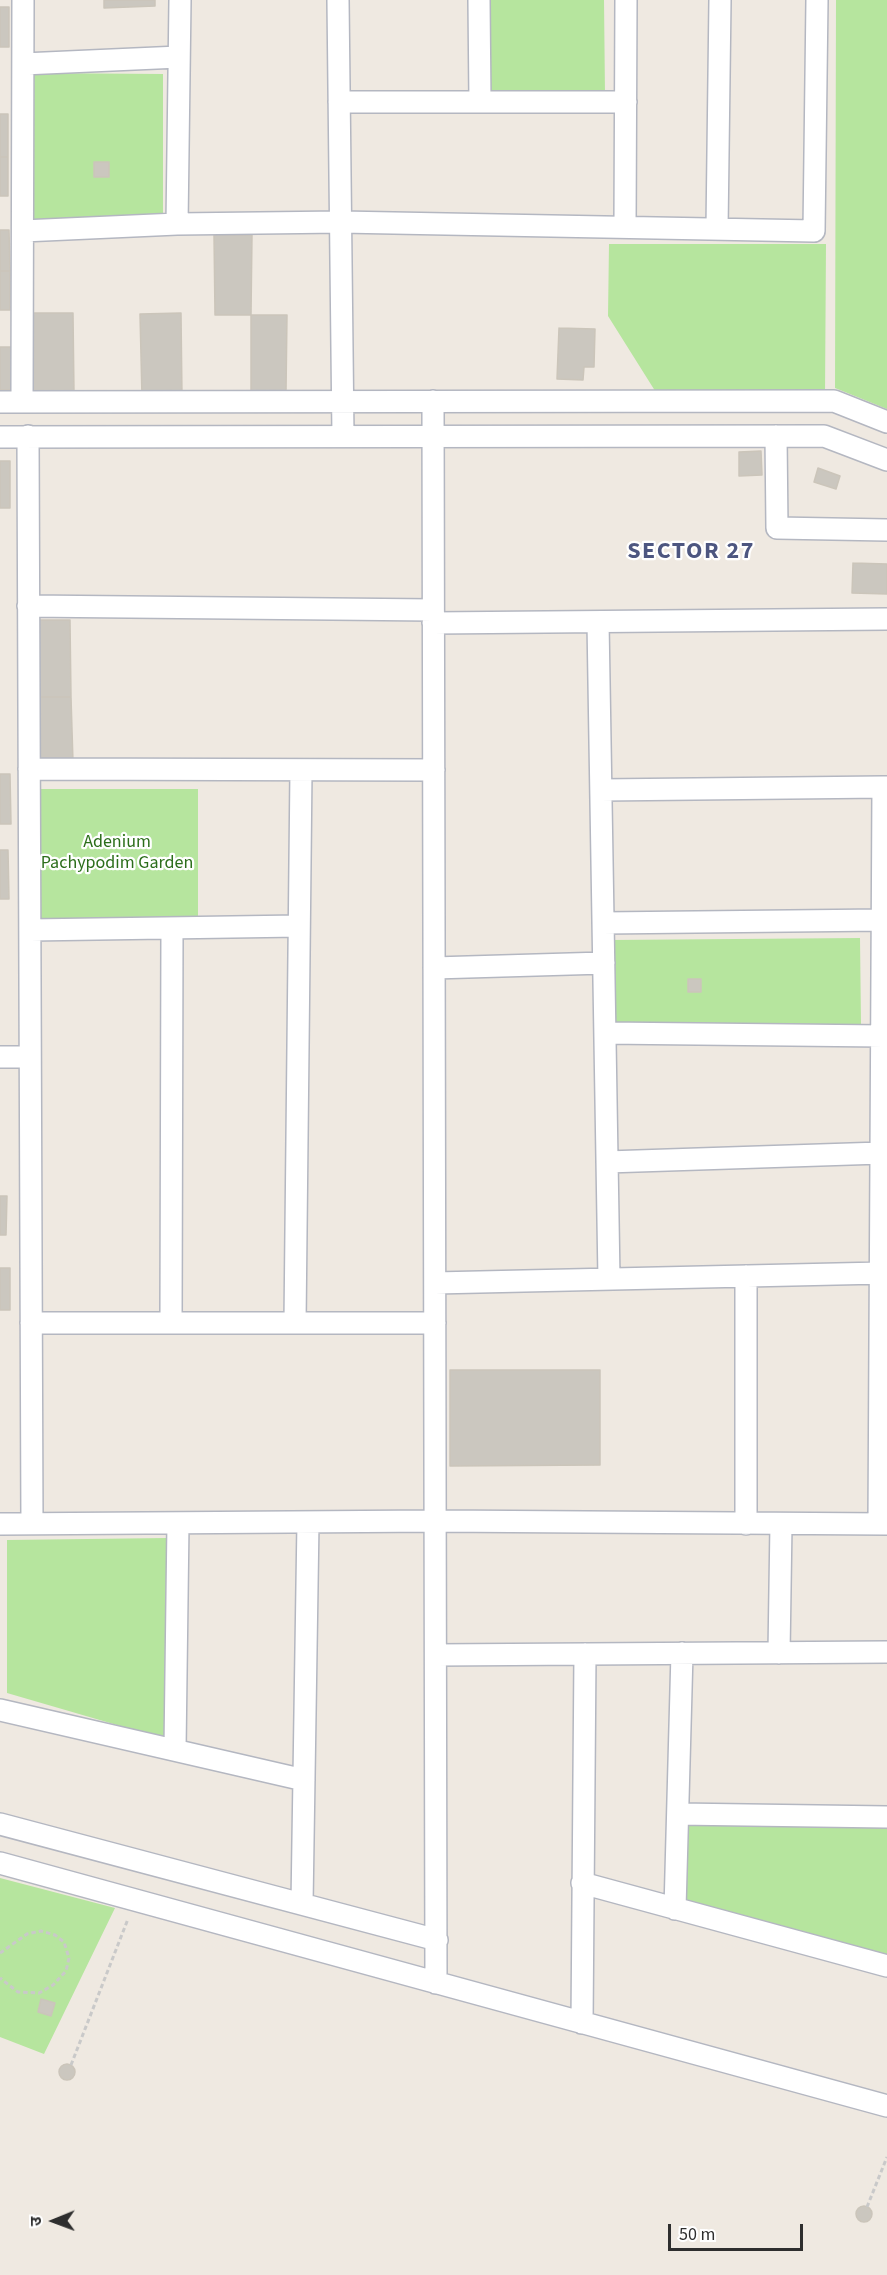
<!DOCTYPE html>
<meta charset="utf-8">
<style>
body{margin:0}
#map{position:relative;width:887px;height:2275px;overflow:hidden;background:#efe9e1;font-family:"Source Sans 3","Noto Sans Devanagari",sans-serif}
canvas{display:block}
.north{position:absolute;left:24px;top:2191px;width:60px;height:60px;-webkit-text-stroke:4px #fff;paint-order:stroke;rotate:269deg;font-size:16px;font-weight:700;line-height:24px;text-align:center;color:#2e2e2e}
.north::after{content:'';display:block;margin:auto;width:21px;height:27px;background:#2e2e2e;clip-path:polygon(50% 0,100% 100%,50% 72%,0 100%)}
.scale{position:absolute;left:668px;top:2224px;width:135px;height:27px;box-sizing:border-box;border:3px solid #2e2e2e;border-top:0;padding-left:8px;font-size:18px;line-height:21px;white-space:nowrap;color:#2e2e2e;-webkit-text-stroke:4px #fff;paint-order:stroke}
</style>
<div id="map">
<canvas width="887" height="2275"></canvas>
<div class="north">उ</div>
<div class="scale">50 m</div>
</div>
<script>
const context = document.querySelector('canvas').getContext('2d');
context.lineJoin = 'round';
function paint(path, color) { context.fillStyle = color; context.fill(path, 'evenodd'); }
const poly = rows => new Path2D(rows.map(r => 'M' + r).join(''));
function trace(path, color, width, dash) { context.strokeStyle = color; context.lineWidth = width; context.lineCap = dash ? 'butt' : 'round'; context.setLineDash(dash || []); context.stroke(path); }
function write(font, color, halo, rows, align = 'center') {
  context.font = font + ' "Source Sans 3",sans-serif'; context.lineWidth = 4.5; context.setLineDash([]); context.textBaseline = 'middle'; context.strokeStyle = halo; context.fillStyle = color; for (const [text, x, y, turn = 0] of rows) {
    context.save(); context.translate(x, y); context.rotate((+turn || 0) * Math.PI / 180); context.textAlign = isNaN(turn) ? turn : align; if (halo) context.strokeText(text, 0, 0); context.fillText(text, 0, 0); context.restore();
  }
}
const green = poly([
 [488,0,604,0,605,95,489,97],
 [836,0,887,0,887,409,835,388],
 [29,73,163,74,163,219,29,219],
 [609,244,826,244,825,394,657,394,608,316],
 [36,789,198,789,198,918,37,918],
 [860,938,861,1025,611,1027,611,940],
 [167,1538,165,1739,7,1693,7,1540],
 [688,1823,887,1827,887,1960,685,1904],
 [0,1878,115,1908,44,2054,0,2037]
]);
const building = poly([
 [104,0,155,0,155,6,104,8,104,0],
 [0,7,9,7,9,47,0,47,0,7],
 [0,114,8,114,8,157,0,157,0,114],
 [0,157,8,157,8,196,0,196,0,157],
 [94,162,109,162,109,177,94,177,94,162],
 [0,230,9,230,10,271,0,271,0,230],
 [214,235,252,235,251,315,215,315,214,235],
 [0,271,10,271,10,310,0,310,0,271],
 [33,313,73,313,74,394,33,395,33,313],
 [181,313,182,397,142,398,140,314,181,313],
 [251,315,287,315,286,392,251,392,251,315],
 [559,328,595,329,594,367,584,367,583,380,557,379,559,328],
 [0,347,12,347,12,390,0,390,0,347],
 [761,451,762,475,739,476,739,452,761,451],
 [0,461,10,461,10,508,0,508,0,461],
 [818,468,840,476,836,489,814,482,818,468],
 [853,563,887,564,887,594,852,593,853,563],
 [33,620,70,620,71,697,34,697,33,620],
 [34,697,71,697,73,762,34,763,34,697],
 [0,774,10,774,11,824,0,824,0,774],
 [0,850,8,850,9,899,0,899,0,850],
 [688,979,701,979,701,992,688,992,688,979],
 [0,1196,7,1196,6,1235,0,1235,0,1196],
 [0,1268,10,1268,10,1310,0,1310,0,1268],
 [450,1370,600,1370,600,1465,450,1466,450,1370],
 [41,1999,55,2003,51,2016,38,2012,41,1999],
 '59 2072a8 8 0 1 1 16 0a8 8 0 1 1-16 0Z',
 '856 2214a8 8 0 1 1 16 0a8 8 0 1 1-16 0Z'
]);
const path = poly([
 [0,1953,27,1934,41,1931,55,1935,64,1942,69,1958,66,1971,53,1985,39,1993,18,1992,0,1978],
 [71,2065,128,1919],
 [867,2207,887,2157]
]);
const minor = poly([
 [338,0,343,436],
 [479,0,480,102],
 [23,64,179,57],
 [339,102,626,102],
 [177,224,180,0],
 [625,227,626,0],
 [717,229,720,0],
 [23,231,177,224,341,222,814,231,817,0],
 [22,401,23,0],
 [433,401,436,1983],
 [0,402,834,401,887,422],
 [28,436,32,1524],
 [776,436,777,528,887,530],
 [0,437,824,436,887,460],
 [28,606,433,610],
 [598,622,609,1279],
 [433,623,887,619],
 [29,769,434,770],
 [601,790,883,787],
 [603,923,882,920],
 [30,930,299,926],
 [434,968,604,963],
 [605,1033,883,1036],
 [0,1057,30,1057],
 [607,1162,881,1153],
 [746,1276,746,1524],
 [435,1283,881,1273],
 [31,1323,435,1323],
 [171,1323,172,928],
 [295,1323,301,770],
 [0,1524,436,1521,887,1524],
 [879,1524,883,787,887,787],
 [779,1653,781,1524],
 [436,1655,887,1652],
 [0,1710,304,1780],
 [175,1749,178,1523],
 [678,1814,887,1817],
 [0,1824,437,1940],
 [0,1863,887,2106],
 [582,1883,887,1966],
 [302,1904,308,1522],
 [675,1909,682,1653],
 [582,2023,585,1654]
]);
const parkNames = [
 ["Adenium",117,843],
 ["Pachypodim Garden",117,864]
];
const districtNames = [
 ["SECTOR 27",691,553]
];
paint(green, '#b6e59e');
paint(building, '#cbc7bf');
trace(building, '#cbc5ba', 1.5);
trace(minor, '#b4b7c1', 24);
trace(path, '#c9c9c9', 3, [4.5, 3]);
trace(minor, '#fff', 21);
write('18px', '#2c6e1b', '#fff', parkNames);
context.letterSpacing = '1.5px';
write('bold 24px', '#4d5680', '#fff', districtNames);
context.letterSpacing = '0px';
</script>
